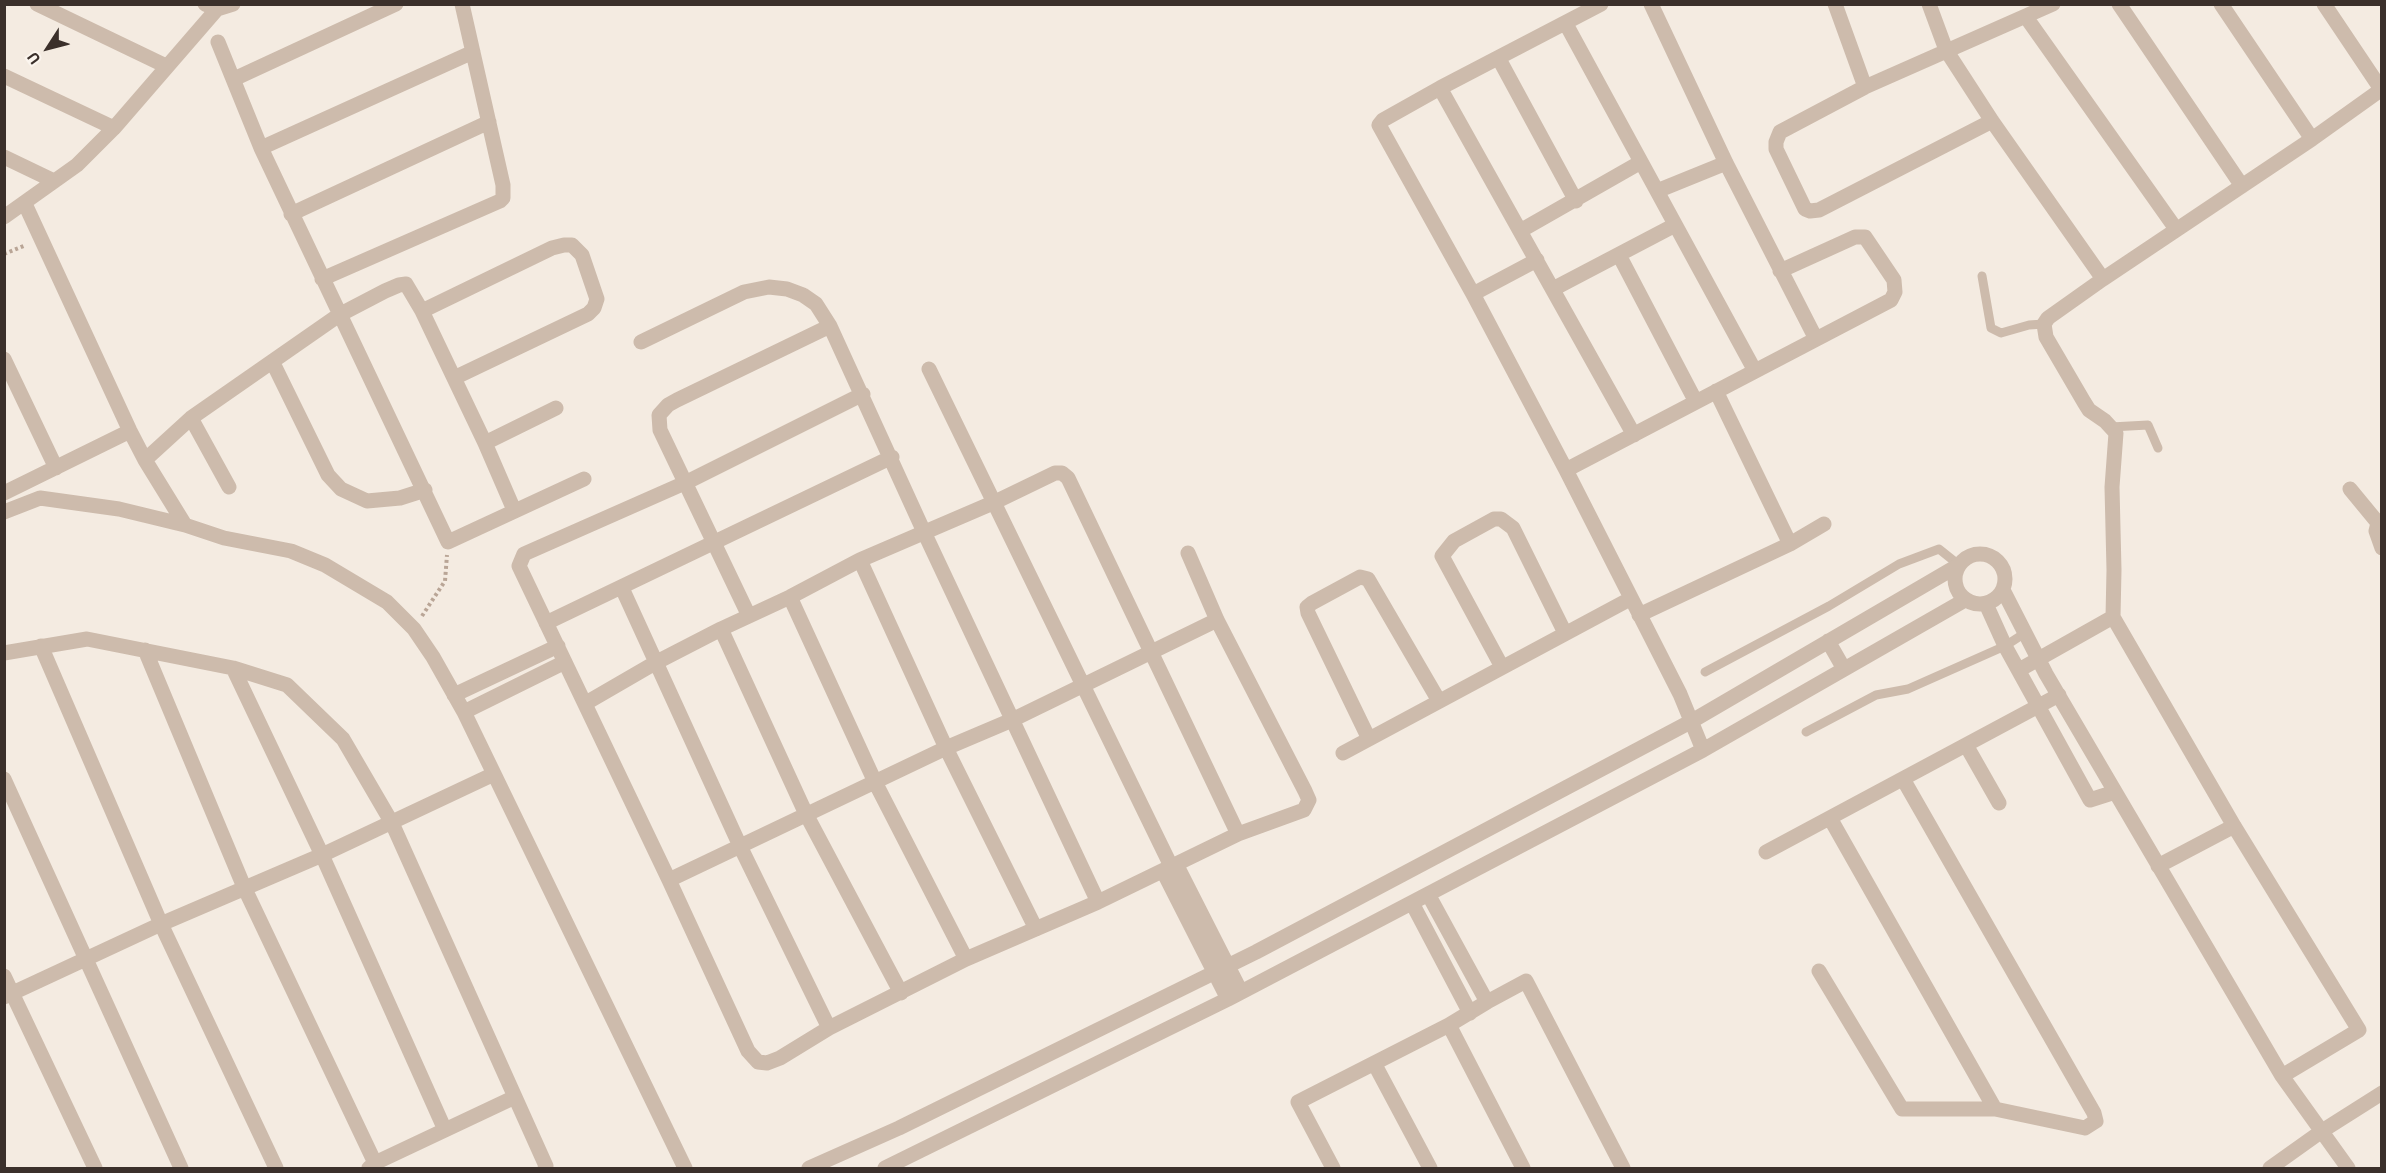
<!DOCTYPE html>
<style>
body{margin:0}
#map{position:relative;width:2386px;height:1173px;overflow:hidden;background:#f4ebe1;font-family:"Titillium Web",sans-serif}
canvas{display:block}
.frame{position:absolute;inset:0;border:6px solid #3b302b;pointer-events:none}
.north{position:absolute;left:18px;top:18px;width:60px;height:60px;-webkit-text-stroke:4px #fbf5ee;paint-order:stroke;rotate:234deg;font-size:16px;font-weight:700;line-height:24px;text-align:center;color:#3b302b}
.north::after{content:'';display:block;margin:auto;width:21px;height:27px;background:#3b302b;clip-path:polygon(50% 0,100% 100%,50% 72%,0 100%)}
</style>
<div id="map">
<canvas width="2386" height="1173"></canvas>
<div class="frame"></div>
<div class="north">U</div>
</div>
<script>
const context = document.querySelector('canvas').getContext('2d');
context.lineJoin = 'round';
const poly = rows => new Path2D(rows.map(r => 'M' + r).join(''));
function trace(path, color, width, dash) { context.strokeStyle = color; context.lineWidth = width; context.lineCap = dash ? 'butt' : 'round'; context.setLineDash(dash || []); context.stroke(path); }
const path = poly([
 [4,254,26,245],
 [422,616,445,581,447,555]
]);
const lane = poly([
 [1982,276,1991,328,2001,333,2029,325,2044,324],
 [2111,427,2148,425,2158,448],
 [1705,672,1829,606,1899,564,1939,549,1959,565],
 [1806,732,1876,695,1908,689,2005,646,2025,633]
]);
const street = poly([
 [37,4,166,66],
 [205,4,217,9,233,4],
 [1601,4,1440,88,1383,120,1379,125,1473,294,1566,470,1680,694,1703,750],
 [1651,4,1726,163,1816,339],
 [1835,4,1865,87],
 [1929,4,1946,50,1992,121,2103,279],
 [2119,4,2242,186],
 [2221,4,2312,139],
 [2324,4,2381,89],
 [2026,17,2176,229],
 [1566,24,1755,371],
 [218,42,261,148,448,542,584,479],
 [1499,59,1576,201],
 [4,76,114,128],
 [234,79,396,4],
 [1440,88,1634,435],
 [1992,121,1819,210,1810,211,1805,209,1776,149,1776,142,1780,132,1865,87,2053,4],
 [261,148,473,52],
 [4,157,54,181],
 [1657,191,1726,163],
 [25,204,130,431,145,460,185,525],
 [291,214,489,122],
 [4,217,77,165,114,128,217,9],
 [1520,231,1641,162],
 [1619,255,1696,402],
 [322,279,500,201,503,198,503,185,462,4],
 [1553,289,1675,225],
 [1473,294,1537,260],
 [422,311,552,248,564,245,572,245,582,255,597,299,594,308,588,314,454,378],
 [641,342,744,292,769,287,787,289,803,295,816,304,830,326,924,532,1098,902],
 [4,359,56,468],
 [273,363,328,475,341,489,367,501,400,498,425,490],
 [929,369,1171,866],
 [1716,391,1790,544],
 [863,394,687,482,524,554,519,566,669,880,748,1051,758,1062,767,1063,780,1058,829,1028,966,959,1098,902,1238,834,1304,810,1309,800,1305,791,1217,620,1188,553],
 [191,418,229,487],
 [485,443,556,408],
 [145,460,191,418,339,315,385,291,399,285,406,284,422,311,485,443,514,510],
 [1566,470,1891,300,1895,292,1894,280,1865,237,1855,237,1780,271],
 [2350,489,2378,523],
 [4,493,130,431],
 [4,512,40,498,119,509,185,525,224,538,291,551,325,565,387,602,414,629,433,657,464,712,685,1168],
 [2382,521,2378,523,2376,531,2382,548],
 '1955 579a25 25 0 1 1 50 0a25 25 0 1 1-50 0Z',
 [860,560,946,748,1036,929],
 [622,588,740,846,829,1028],
 [2003,590,2046,674,2282,1076,2348,1168],
 [790,597,875,782,966,959],
 [1986,604,2005,646,2090,800,2115,792],
 [1639,615,1790,544,1824,524],
 [749,616,660,430,659,415,668,405,677,400,830,326],
 [2113,617,2114,570,2112,487,2116,433,2105,421,2089,410,2084,402,2046,337,2044,324,2048,318,2103,279,2312,139,2382,89],
 [546,623,892,457],
 [721,629,806,814,901,993],
 [1828,641,1844,669],
 [41,646,161,924,276,1168],
 [145,650,244,887,375,1163],
 [4,653,87,639,233,668,287,685,343,739,392,823,546,1166,545,1168],
 [1502,667,1442,556,1454,541,1494,519,1501,519,1513,528,1565,633],
 [233,668,322,855,445,1130],
 [2019,670,2113,617,2234,826,2359,1030,2282,1076],
 [454,695,558,646],
 [586,703,655,663,721,629,790,597,860,560,995,502,1055,473,1062,473,1068,478,1238,834],
 [464,712,565,662],
 [1369,739,1308,613,1307,607,1312,603,1360,577,1368,579,1439,701],
 [1966,745,1999,803],
 [1343,753,1630,599],
 [4,779,181,1168],
 [1830,818,1995,1109],
 [1766,852,2059,695],
 [1176,864,1241,992],
 [2158,866,2234,826],
 [1163,871,1228,999],
 [669,880,946,748,1012,720,1217,620],
 [1412,903,1470,1013],
 [1819,971,1902,1109,1995,1109,2085,1128,2096,1121,2094,1113,1903,779],
 [4,976,95,1168],
 [4,997,161,924,322,855,494,774],
 [1487,1002,1526,981,1623,1168],
 [1449,1025,1523,1168],
 [1374,1063,1430,1168],
 [369,1168,375,1163,515,1097],
 [809,1168,899,1128,1256,952,1692,721,1959,565],
 [885,1168,1228,999,1703,750,1965,600],
 [1333,1168,1298,1102,1449,1025,1487,1002,1428,894],
 [2270,1168,2322,1131,2382,1093]
]);
trace(path, '#b9a596', 4, [3, 3]);
trace(lane, '#cdbbac', 9);
trace(street, '#cdbbac', 15);
</script>
